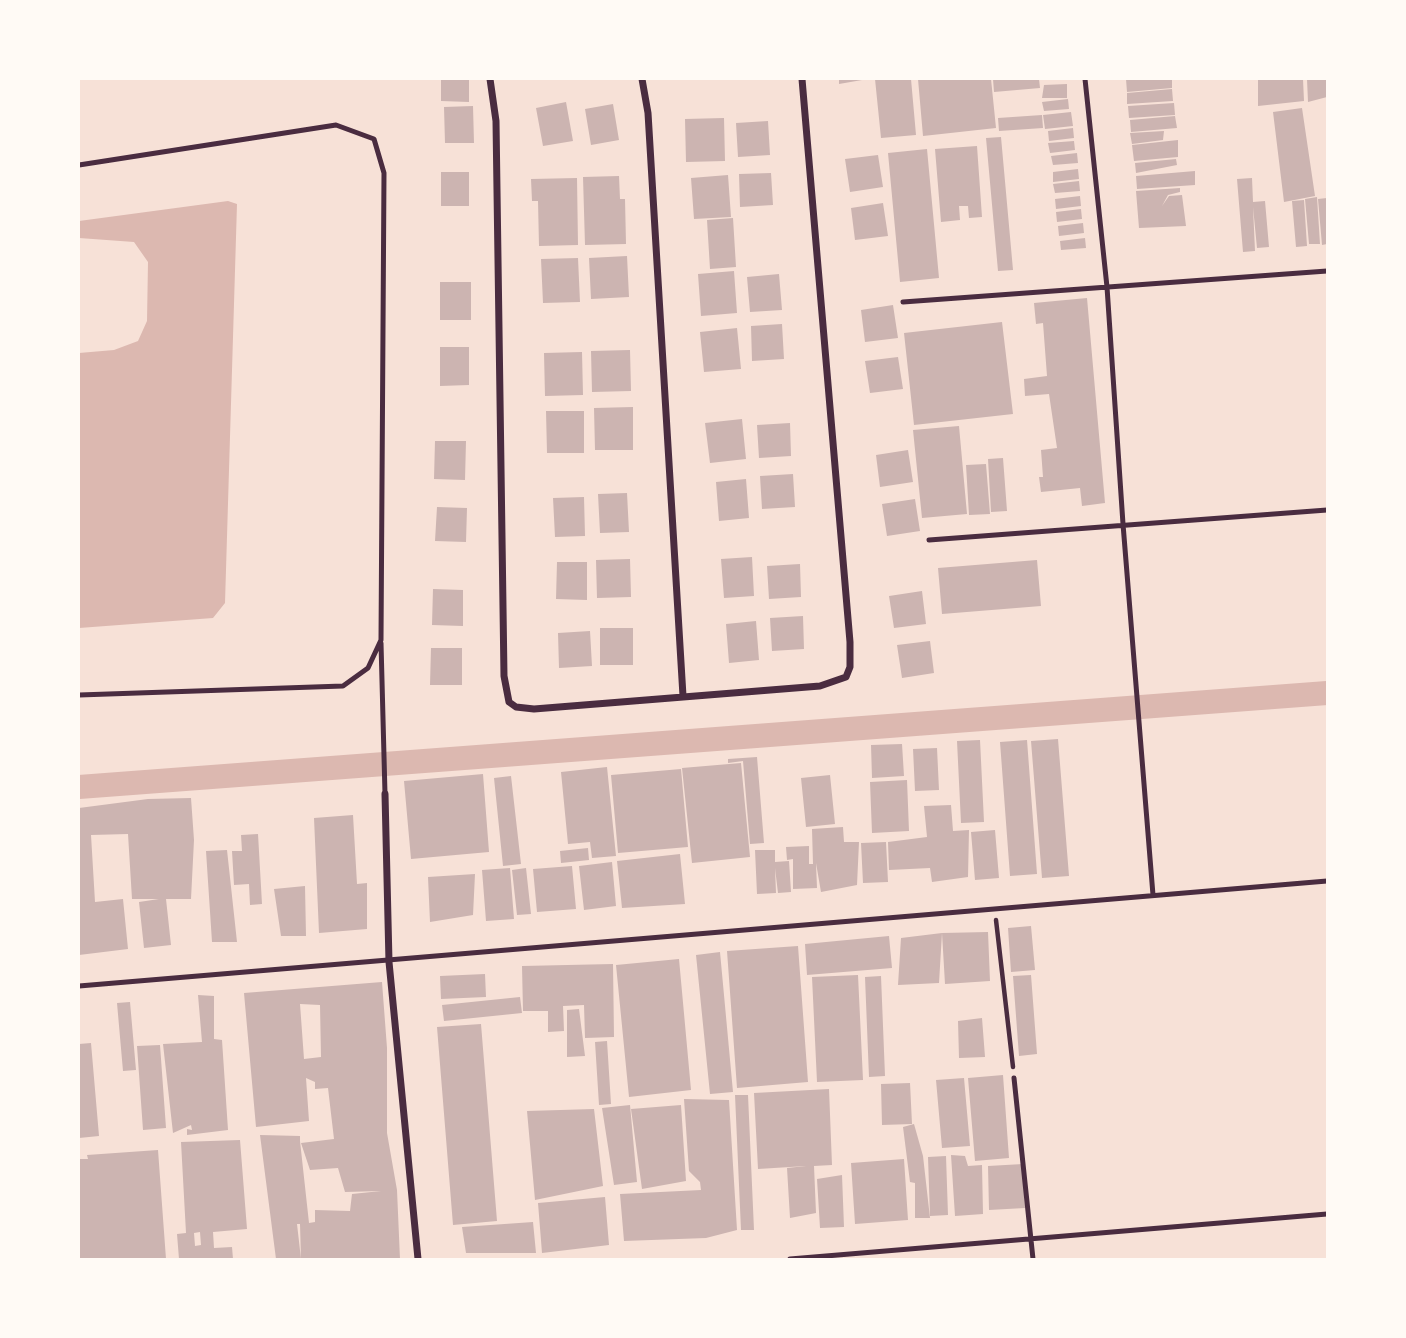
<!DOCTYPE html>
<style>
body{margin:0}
#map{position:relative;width:1406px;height:1338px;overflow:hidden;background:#f7e1d7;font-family:"Archivo Narrow",sans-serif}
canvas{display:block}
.frame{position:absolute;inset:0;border:80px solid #fffaf5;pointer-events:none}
</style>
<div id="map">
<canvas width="1406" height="1338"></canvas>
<div class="frame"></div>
</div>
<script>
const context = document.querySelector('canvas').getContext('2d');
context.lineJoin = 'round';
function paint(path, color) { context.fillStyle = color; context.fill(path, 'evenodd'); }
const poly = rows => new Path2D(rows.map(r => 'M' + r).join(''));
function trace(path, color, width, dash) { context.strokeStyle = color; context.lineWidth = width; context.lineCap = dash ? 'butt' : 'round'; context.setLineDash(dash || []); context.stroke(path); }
const water = poly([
 [228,201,237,204,225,603,213,618,79,628,79,353,114,350,138,341,147,321,148,262,134,242,79,238,79,221]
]);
const canal = poly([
 [79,787,1327,693]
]);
const building = poly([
 [441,79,469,79,469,102,441,101],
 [839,79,862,79,862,80,839,84],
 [875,79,911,79,916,135,881,138],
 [918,79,991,79,996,128,923,136],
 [993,79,1039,79,1040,88,994,92],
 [1126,79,1172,79,1172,88,1127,92],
 [1258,79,1303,79,1304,101,1258,106],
 [1307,79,1327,79,1327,97,1308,102],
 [1067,84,1067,98,1042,98,1044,85],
 [1172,89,1173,101,1127,104,1127,93],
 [1068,99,1069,109,1044,111,1042,102],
 [566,102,573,141,543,146,536,108],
 [1174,103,1175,115,1129,118,1128,106],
 [613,104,619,140,591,145,585,109],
 [473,106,474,143,445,143,444,107],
 [1302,108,1315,196,1284,202,1273,112],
 [1071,112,1073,126,1045,129,1043,115],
 [1042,115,1043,128,999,131,998,118],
 [1175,116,1177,128,1131,132,1130,120],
 [724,118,725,161,686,162,685,119],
 [768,121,770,155,738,157,736,123],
 [1073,128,1074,138,1049,141,1048,131],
 [1164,131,1163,140,1132,144,1130,133],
 [1001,137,1013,270,998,271,986,138],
 [1178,140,1178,157,1134,161,1132,145],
 [1074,141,1075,150,1050,153,1048,143],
 [977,146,982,217,969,218,968,206,959,206,960,220,941,222,935,149],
 [927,149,939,278,900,282,888,153],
 [1077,153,1078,163,1053,165,1051,156],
 [878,155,883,187,850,192,845,159],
 [1176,159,1177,165,1136,173,1135,163],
 [1078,169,1079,179,1053,182,1053,172],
 [1195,171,1195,185,1137,189,1136,176],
 [441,172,469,172,469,206,441,206],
 [771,173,773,205,740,207,739,174],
 [728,175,731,217,694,219,691,178],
 [619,176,620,199,625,199,626,244,585,245,583,177],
 [577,178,578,245,539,246,538,201,532,201,531,179],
 [1252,178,1253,202,1265,201,1269,247,1257,248,1253,207,1255,251,1243,252,1237,179],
 [1079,181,1080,191,1055,193,1053,184],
 [1180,188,1180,192,1168,195,1162,206,1169,196,1182,195,1186,226,1139,228,1136,191],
 [1080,196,1081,206,1056,209,1055,199],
 [1317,197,1320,244,1309,244,1305,199],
 [1327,198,1327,244,1322,245,1318,199],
 [1304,200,1307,246,1296,247,1292,201],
 [883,203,888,236,855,240,851,208],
 [1081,209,1082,219,1057,222,1056,212],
 [733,218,736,267,710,269,707,220],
 [1083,223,1084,233,1059,236,1058,226],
 [1085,238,1086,248,1061,250,1060,241],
 [627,256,629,297,591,299,589,258],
 [578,258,580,302,543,303,541,259],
 [734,271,737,313,701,316,698,274],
 [779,274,782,310,750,312,747,277],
 [440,282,471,282,471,320,440,320],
 [1087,298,1105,503,1082,506,1080,488,1041,492,1039,477,1043,477,1041,450,1057,448,1049,394,1025,396,1024,379,1047,376,1043,323,1036,324,1034,303],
 [893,305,898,338,865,342,861,310],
 [1002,322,1013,414,914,425,904,333],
 [782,324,784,359,752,361,751,326],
 [737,328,741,369,704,372,700,332],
 [440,347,469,347,469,385,440,386],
 [630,350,631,391,592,392,591,351],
 [582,352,583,395,545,396,544,353],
 [898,357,903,389,870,393,865,361],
 [633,407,633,450,595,450,594,408],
 [546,411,584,411,584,453,547,453],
 [742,419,746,459,710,463,705,423],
 [790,423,791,456,759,458,757,425],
 [959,426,967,514,922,518,913,430],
 [435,441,466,441,465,480,434,479],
 [908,450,913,482,880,487,876,455],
 [1003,458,1007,511,991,512,988,459],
 [986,464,990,514,969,515,966,465],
 [793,474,795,507,762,509,760,476],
 [746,479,749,518,719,521,716,482],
 [627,493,629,532,600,533,598,494],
 [584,497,585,536,555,537,553,498],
 [915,499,920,531,887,536,882,504],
 [437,507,467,508,466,542,435,541],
 [752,557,754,596,724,598,721,559],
 [630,559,631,597,597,598,596,560],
 [1037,560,1041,606,942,614,938,568],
 [557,562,587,562,587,600,556,599],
 [800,564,801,597,769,599,767,566],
 [433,589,463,590,463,626,432,625],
 [922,591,926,624,894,628,889,596],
 [803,616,804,649,772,651,770,618],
 [756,621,759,660,729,663,726,624],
 [600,628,633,628,633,665,600,665],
 [590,631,592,666,559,668,558,633],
 [930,641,934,673,902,678,897,645],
 [431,648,462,648,462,685,430,685],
 [1058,739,1069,876,1042,878,1031,741],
 [980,740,984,822,961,823,957,741],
 [1027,740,1037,874,1010,876,1000,742],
 [902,744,904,776,872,778,871,745],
 [937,748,939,790,915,791,913,749],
 [757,757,764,843,750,844,743,761,728,763,728,759],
 [741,763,750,857,692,863,682,768],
 [607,767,616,856,592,858,590,842,568,844,561,772],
 [681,769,688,847,618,853,611,775],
 [483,774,489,852,411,859,404,781],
 [830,775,835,824,806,827,801,778],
 [511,776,521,864,503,866,494,778],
 [907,780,909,831,872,833,870,782],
 [191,798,194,840,191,899,166,899,171,945,144,948,139,902,159,899,132,899,128,834,91,835,95,902,123,899,128,949,79,955,79,808,148,799],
 [951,805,953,831,969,830,968,877,932,882,930,868,889,870,888,842,927,837,924,806],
 [353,815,357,884,367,883,367,929,319,933,314,818],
 [843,827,844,842,859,842,857,885,821,892,816,863,817,888,793,889,793,859,787,860,786,847,809,846,809,864,813,864,812,829],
 [995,830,999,878,975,880,971,832],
 [258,834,262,904,250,905,249,884,234,885,232,851,242,851,241,835],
 [886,842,888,882,863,883,861,843],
 [588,848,589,860,561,863,560,851],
 [227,850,237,942,212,942,206,851],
 [755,850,775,850,775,862,789,861,791,892,778,893,775,868,776,893,757,894],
 [680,854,685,904,622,908,617,861],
 [612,862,616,906,584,910,579,866],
 [572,866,576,909,537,912,533,869],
 [510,868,514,919,486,921,482,870],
 [526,868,531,914,517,915,512,870],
 [475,874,473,915,430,922,428,877],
 [305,886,306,936,281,936,274,889],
 [1031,926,1035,970,1011,972,1008,928],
 [988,932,990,981,945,984,942,933,939,983,898,985,901,938,942,933],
 [889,936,892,968,807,975,805,944],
 [798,946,808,1082,737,1088,727,951],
 [720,952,733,1092,710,1094,696,955],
 [679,959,691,1090,629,1097,616,965],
 [613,964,614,1037,585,1038,584,1005,563,1006,564,1031,548,1032,548,1011,523,1011,522,966],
 [485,974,486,997,441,999,440,976],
 [858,975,863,1080,817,1082,812,977],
 [1031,975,1037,1054,1019,1056,1013,976],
 [881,976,885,1076,869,1077,865,977],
 [382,982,387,1048,387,1133,397,1190,400,1259,301,1259,300,1224,297,1224,301,1259,276,1259,260,1135,300,1136,300,1141,309,1223,315,1222,315,1210,350,1211,352,1194,381,1191,345,1192,338,1168,310,1170,301,1143,334,1139,328,1088,315,1089,315,1082,306,1078,309,1121,256,1127,244,993],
 [300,1004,320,1005,321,1057,304,1059],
 [198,995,214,996,214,1039,222,1040,228,1130,187,1135,187,1129,192,1130,191,1125,173,1133,163,1044,202,1042],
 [520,997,522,1013,444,1021,442,1005],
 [130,1002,136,1070,123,1071,117,1003],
 [579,1009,585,1056,567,1057,567,1010],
 [982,1018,985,1057,959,1058,958,1021],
 [481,1024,497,1221,453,1225,437,1027],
 [607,1041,611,1104,599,1105,595,1042],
 [91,1043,99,1136,79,1138,79,1044],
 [160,1045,166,1128,143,1130,137,1046],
 [1003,1075,1009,1158,975,1161,968,1078],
 [964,1078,970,1146,942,1148,936,1080],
 [910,1083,912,1124,882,1125,881,1084],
 [829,1089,832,1165,814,1166,816,1213,790,1218,787,1168,806,1166,758,1169,754,1093],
 [735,1095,748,1095,754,1230,741,1230],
 [684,1099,729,1100,737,1230,706,1238,624,1241,620,1194,701,1190,700,1182,689,1171],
 [630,1105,637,1182,614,1185,602,1108],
 [681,1105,686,1181,642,1189,631,1109],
 [594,1109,603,1186,535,1200,527,1111],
 [914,1124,923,1156,930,1218,915,1218,915,1183,910,1182,903,1127],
 [240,1140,247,1229,213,1232,214,1248,232,1247,233,1259,179,1259,177,1234,186,1233,181,1142],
 [200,1232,201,1245,195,1246,194,1233],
 [158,1150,166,1259,79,1259,79,1159,88,1159,87,1155],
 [951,1155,965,1156,968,1166,982,1165,983,1214,955,1216],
 [946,1156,948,1215,930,1216,928,1157],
 [904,1159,908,1220,855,1224,851,1163],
 [1023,1164,1025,1208,989,1210,988,1166],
 [842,1175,844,1227,820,1228,817,1179],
 [605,1197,609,1245,542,1253,538,1203],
 [533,1222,536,1253,466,1253,462,1227]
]);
const path = poly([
 [996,920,1013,1067]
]);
const service = poly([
 [1085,79,1107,287,1123,524,1153,895],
 [79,165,336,125,374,139,384,173,381,640,368,668,343,686,79,695],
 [903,302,1327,271],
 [929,540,1327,510],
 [381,643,385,794],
 [79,986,1327,881],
 [1014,1078,1033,1259],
 [790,1259,1327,1214]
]);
const minor = poly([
 [490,79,496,121,504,676,509,702,516,707,534,709,820,686,846,677,850,667,850,642,802,79],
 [642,79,648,113,683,696],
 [385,794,389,962,418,1259]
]);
paint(water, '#dcb8b0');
trace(canal, '#dcb8b0', 24);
paint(building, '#ccb4b1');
trace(path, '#4a2c40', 4.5);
trace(service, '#4a2c40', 5);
trace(minor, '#4a2c40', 7);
</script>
